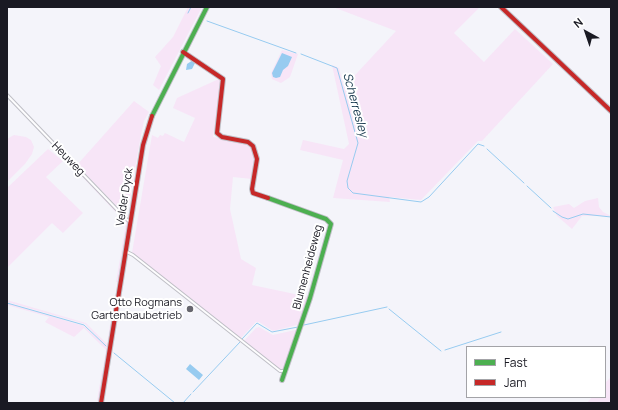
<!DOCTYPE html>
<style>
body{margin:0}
#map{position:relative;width:618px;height:410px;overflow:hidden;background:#f4f4fa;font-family:Manrope,sans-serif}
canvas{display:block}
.frame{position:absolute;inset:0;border:8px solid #1a1a23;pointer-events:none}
.legend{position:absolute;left:466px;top:346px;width:140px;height:52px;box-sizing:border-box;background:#fff;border:1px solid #a3a3a7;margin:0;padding:5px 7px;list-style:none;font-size:12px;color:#1a1a23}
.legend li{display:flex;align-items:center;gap:8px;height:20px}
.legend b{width:20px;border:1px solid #a3a3a7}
.north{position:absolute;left:566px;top:12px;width:40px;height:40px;-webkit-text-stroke:3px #fff;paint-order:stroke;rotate:320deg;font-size:11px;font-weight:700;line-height:16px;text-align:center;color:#1a1a23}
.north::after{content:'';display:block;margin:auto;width:14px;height:18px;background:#1a1a23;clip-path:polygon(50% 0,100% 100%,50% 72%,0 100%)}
</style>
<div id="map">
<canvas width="618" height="410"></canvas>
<div class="frame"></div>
<ul class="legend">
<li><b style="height:5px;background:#4caf50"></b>Fast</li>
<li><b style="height:5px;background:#c62828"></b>Jam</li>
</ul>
<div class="north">N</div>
</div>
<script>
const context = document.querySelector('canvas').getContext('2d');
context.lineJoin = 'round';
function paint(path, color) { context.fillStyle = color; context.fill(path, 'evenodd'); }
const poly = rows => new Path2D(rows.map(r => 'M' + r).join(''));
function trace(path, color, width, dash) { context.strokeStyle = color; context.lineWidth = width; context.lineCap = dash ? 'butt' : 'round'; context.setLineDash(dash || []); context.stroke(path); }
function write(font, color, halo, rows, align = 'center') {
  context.font = font + ' Manrope,sans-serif'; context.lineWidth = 4; context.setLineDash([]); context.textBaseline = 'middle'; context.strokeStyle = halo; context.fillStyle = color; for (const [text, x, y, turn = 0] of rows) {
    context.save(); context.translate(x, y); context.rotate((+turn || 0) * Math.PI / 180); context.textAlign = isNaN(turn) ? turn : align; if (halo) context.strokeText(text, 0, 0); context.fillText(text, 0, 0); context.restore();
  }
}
const green = poly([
 [188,7,202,7,159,90,153,85,161,66,155,57,173,37],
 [333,7,480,7,454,33,484,62,515,29,553,64,482,141,478,141,421,200,389,197,390,202,333,198,343,160,300,150,303,140,344,149,349,144,332,65,339,68,344,87,396,31],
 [282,50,298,54,290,77,281,83,272,79,271,73],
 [221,78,218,108,213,137,247,143,254,149,255,155,252,179,233,177,230,209,241,259,256,268,252,285,309,297,301,324,273,331,259,322,256,322,240,339,132,253,152,135,158,138,160,135,163,136,165,133,184,142,195,118,173,108,177,98],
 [134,101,149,112,144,121,141,135,127,215,125,215,77,165],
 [14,135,26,137,31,140,34,147,32,154,25,164,7,182,7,139],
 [52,145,128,222,118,282,116,282,126,223],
 [48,149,63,161,46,177,83,213,63,233,52,223,7,268,7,188],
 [598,198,599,207,603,212,611,216,582,216,572,229,557,216,553,207,569,204,574,208,585,201],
 [7,300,86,323,107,344,111,318,113,319,105,369,103,368,106,350,84,328,74,337,45,322,49,317,7,305,7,303,84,326,107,347,85,324,7,302],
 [259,327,273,335,300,329,285,368,282,370,278,369,243,342,256,328],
 [102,370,104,372,100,402,97,401],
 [611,377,611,403,587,403,592,397,605,397,605,383]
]);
const water = poly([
 [282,53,292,57,288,66,283,70,280,77,276,78,273,77,272,73],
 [193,60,195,63,192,69,186,70,187,64],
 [190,364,203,375,199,380,186,369]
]);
const stream = poly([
 [188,13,191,7],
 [207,21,296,53],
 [301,54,337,68,358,143,347,181,348,188,353,193,421,202,429,197,478,144,484,146],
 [487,149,524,183],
 [527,186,551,208],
 [553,211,562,217,568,219,583,214,611,217],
 [7,303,84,325,106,346],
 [389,309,441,351],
 [304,325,387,307],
 [242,339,257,323,272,332,298,327],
 [445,350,501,332],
 [114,353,175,403],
 [193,392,240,342],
 [183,403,191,394]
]);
const street = poly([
 [7,95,125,218,130,222],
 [125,251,133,255,280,371,284,371]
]);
const fast = poly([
 [152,116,207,7],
 [268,198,326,219,331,224,310,298,282,380]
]);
const jam = poly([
 [501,7,611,111],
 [183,52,223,79,217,133,222,137,248,142,253,146,257,159,252,189,253,193,268,198],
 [101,403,143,145,152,116]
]);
const markers = [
 [190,309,4,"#66666e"]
];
const streetNames = [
 ["Heuweg",68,159,46],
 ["Velder Dyck",125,197,-81],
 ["Blumenheideweg",308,267,-75]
];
const poiNames = [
 ["Otto Rogmans",182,303],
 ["Gartenbaubetrieb",182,316]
];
const waterNames = [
 ["Scherresley",355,105,75]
];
paint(green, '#f7e5f7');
paint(water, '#97cbf0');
trace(stream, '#97cbf0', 1);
trace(street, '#bfbfc6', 4);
trace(fast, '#bfbfc6', 6);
trace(jam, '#bfbfc6', 6);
trace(street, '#fdfdfe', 2);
trace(fast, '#4caf50', 4);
trace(jam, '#c62828', 4);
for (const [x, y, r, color] of markers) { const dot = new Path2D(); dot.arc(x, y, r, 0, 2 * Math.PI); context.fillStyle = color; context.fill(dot); trace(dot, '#fff', 1.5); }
write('11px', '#1a1a23', '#fff', streetNames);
write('11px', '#1a1a23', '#fff', poiNames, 'right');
write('italic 12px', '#17384d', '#fff', waterNames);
</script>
